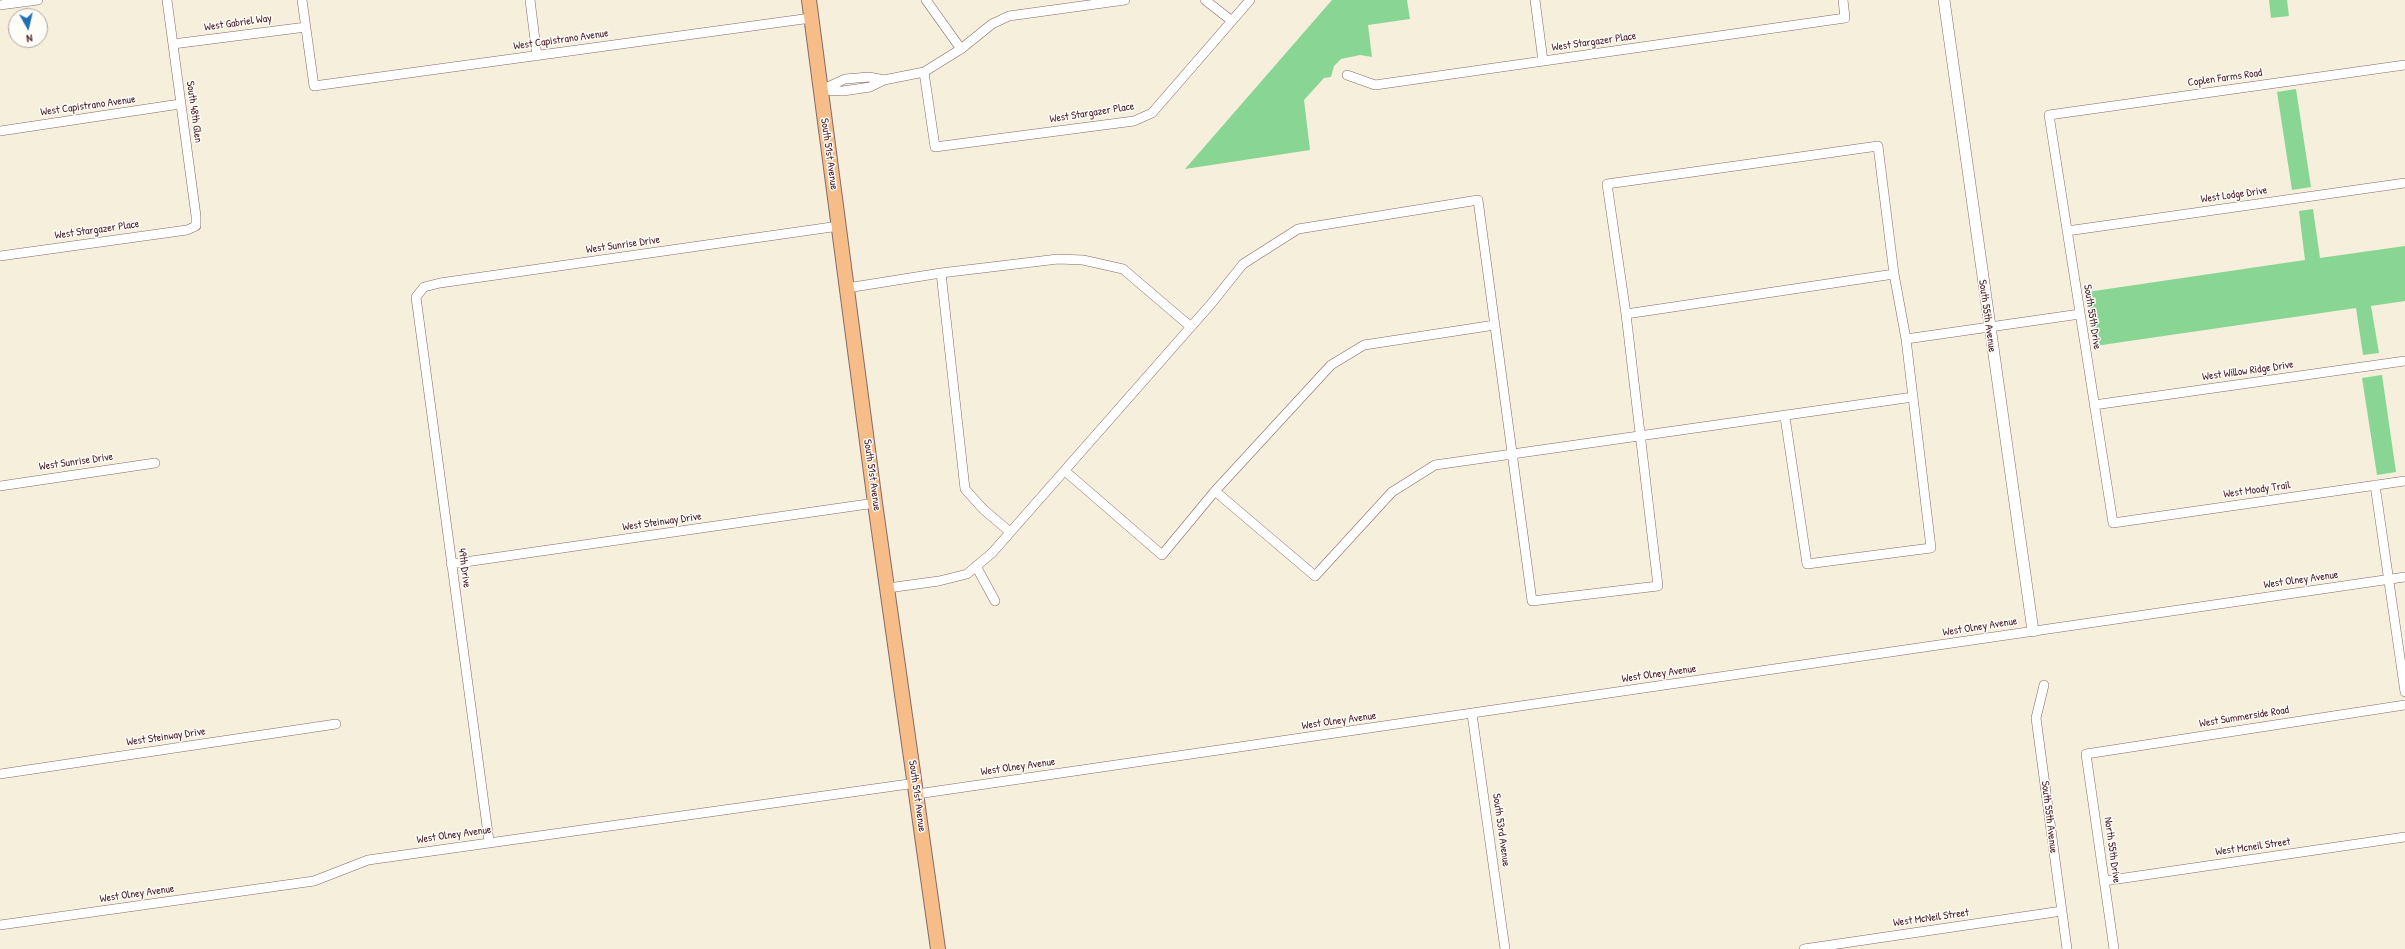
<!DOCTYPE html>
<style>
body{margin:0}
#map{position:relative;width:2405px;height:949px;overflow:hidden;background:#f5efdc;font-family:"Patrick Hand",sans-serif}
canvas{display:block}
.north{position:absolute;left:8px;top:8px;width:40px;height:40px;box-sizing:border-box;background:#fdfcf7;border:1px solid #b5a4a5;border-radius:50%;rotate:172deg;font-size:11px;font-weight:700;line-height:16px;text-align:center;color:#4a1f2b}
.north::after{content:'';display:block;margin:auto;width:14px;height:18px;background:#1f6fb2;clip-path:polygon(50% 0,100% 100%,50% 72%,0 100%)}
</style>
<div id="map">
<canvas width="2405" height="949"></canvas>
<div class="north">N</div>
</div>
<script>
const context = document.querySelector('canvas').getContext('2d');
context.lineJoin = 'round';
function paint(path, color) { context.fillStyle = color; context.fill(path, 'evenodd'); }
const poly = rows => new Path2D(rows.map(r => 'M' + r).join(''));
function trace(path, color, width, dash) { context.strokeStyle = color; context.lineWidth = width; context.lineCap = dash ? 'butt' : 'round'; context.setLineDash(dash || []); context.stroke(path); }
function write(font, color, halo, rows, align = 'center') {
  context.font = font + ' "Patrick Hand",sans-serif'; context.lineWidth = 3; context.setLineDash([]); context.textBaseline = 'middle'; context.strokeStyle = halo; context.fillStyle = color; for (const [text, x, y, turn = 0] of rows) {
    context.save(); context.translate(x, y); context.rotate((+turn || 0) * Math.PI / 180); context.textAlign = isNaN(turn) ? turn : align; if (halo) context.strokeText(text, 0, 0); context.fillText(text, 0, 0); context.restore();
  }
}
const green = poly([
 [1332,0,1407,0,1410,19,1368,25,1372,57,1360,55,1341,59,1334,66,1331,77,1324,78,1304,100,1310,150,1185,169],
 [2269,0,2287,0,2289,16,2271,18],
 [2296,89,2311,187,2292,190,2277,92],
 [2313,209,2320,258,2405,246,2405,301,2371,306,2379,353,2363,355,2356,308,2095,346,2087,292,2305,260,2299,211],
 [2382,375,2396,472,2377,475,2362,378]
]);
const minor = poly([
 [302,0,314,86,811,18],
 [530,0,537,56],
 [926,0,961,49],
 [1205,0,1232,21],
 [1535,0,1543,61],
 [0,5,38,0],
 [173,44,306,27],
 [2405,65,2049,115,2113,523,2405,481],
 [924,72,935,147,1134,121,1152,113,1250,0],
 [1347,75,1375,85,1845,18,1843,0],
 [821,90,843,91,870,87,884,80,924,72,961,49,992,24,1009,16,1125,0],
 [821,90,845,79,869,77,884,80],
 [0,131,180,104],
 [2067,231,2405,183],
 [0,256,187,230,196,226,196,216,167,0],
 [847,288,941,273],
 [1626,314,1894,274],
 [1906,339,2080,314],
 [2094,405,2405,361],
 [1065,471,1162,555,1215,491,1331,365,1364,345,1495,325],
 [2375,485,2405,692],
 [0,486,155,463],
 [1215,491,1315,576,1392,492,1435,465,1913,397],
 [1010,532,983,509,965,489,941,273,1058,259,1083,260,1123,269,1191,327],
 [451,564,875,503],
 [976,566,995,601],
 [888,588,939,581,967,574,992,553,1211,304,1243,264,1298,229,1478,200,1532,601,1658,586,1626,314,1607,184,1878,146,1894,274,1906,339,1931,548,1807,564,1785,417],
 [2044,685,2036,718,2067,949],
 [1472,714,1505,949],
 [0,774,336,724],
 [917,794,2405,577],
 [489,841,416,297,424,287,440,283,839,226],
 [2104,881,2405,837],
 [0,925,314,881,368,860,916,783],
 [1804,949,2062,911],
 [2114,949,2086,754,2405,705]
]);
const tertiary = poly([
 [1944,0,2033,631]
]);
const primary = poly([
 [809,0,875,503,938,949]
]);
const streetNames = [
 ["West Gabriel Way",238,23,-8],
 ["West Capistrano Avenue",561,40,-8],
 ["West Stargazer Place",1594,42,-8],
 ["Coplen Farms Road",2225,78,-8],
 ["West Capistrano Avenue",88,106,-8],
 ["South 48th Glen",194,112,82],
 ["West Stargazer Place",1092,113,-9],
 ["South 51st Avenue",829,154,82],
 ["West Lodge Drive",2234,195,-8],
 ["West Stargazer Place",97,230,-8],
 ["West Sunrise Drive",623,245,-8],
 ["South 55th Avenue",1987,316,82],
 ["South 55th Drive",2092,317,81],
 ["West Willow Ridge Drive",2248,371,-8],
 ["West Sunrise Drive",76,462,-8],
 ["South 51st Avenue",872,475,82],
 ["West Moody Trail",2257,490,-8],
 ["West Steinway Drive",662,522,-8],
 ["49th Drive",464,568,82],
 ["West Olney Avenue",2301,580,-8],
 ["West Olney Avenue",1980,627,-9],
 ["West Olney Avenue",1659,674,-8],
 ["West Summerside Road",2244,717,-9],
 ["West Olney Avenue",1339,721,-8],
 ["West Steinway Drive",166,737,-8],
 ["West Olney Avenue",1018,767,-8],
 ["South 51st Avenue",917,796,82],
 ["South 55th Avenue",2049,817,83],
 ["South 53rd Avenue",1501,830,82],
 ["West Olney Avenue",454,835,-8],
 ["West Mcneil Street",2253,847,-8],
 ["North 55th Drive",2112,850,82],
 ["West Olney Avenue",137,894,-8],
 ["West McNeil Street",1931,918,-8]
];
paint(green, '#89d694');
trace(minor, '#866869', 10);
trace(tertiary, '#866869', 12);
trace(primary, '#866869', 16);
trace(minor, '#fff', 9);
trace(tertiary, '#fff', 11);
trace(primary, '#f7bd88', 14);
write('11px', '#4a1f2b', '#fdfcf7', streetNames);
</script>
